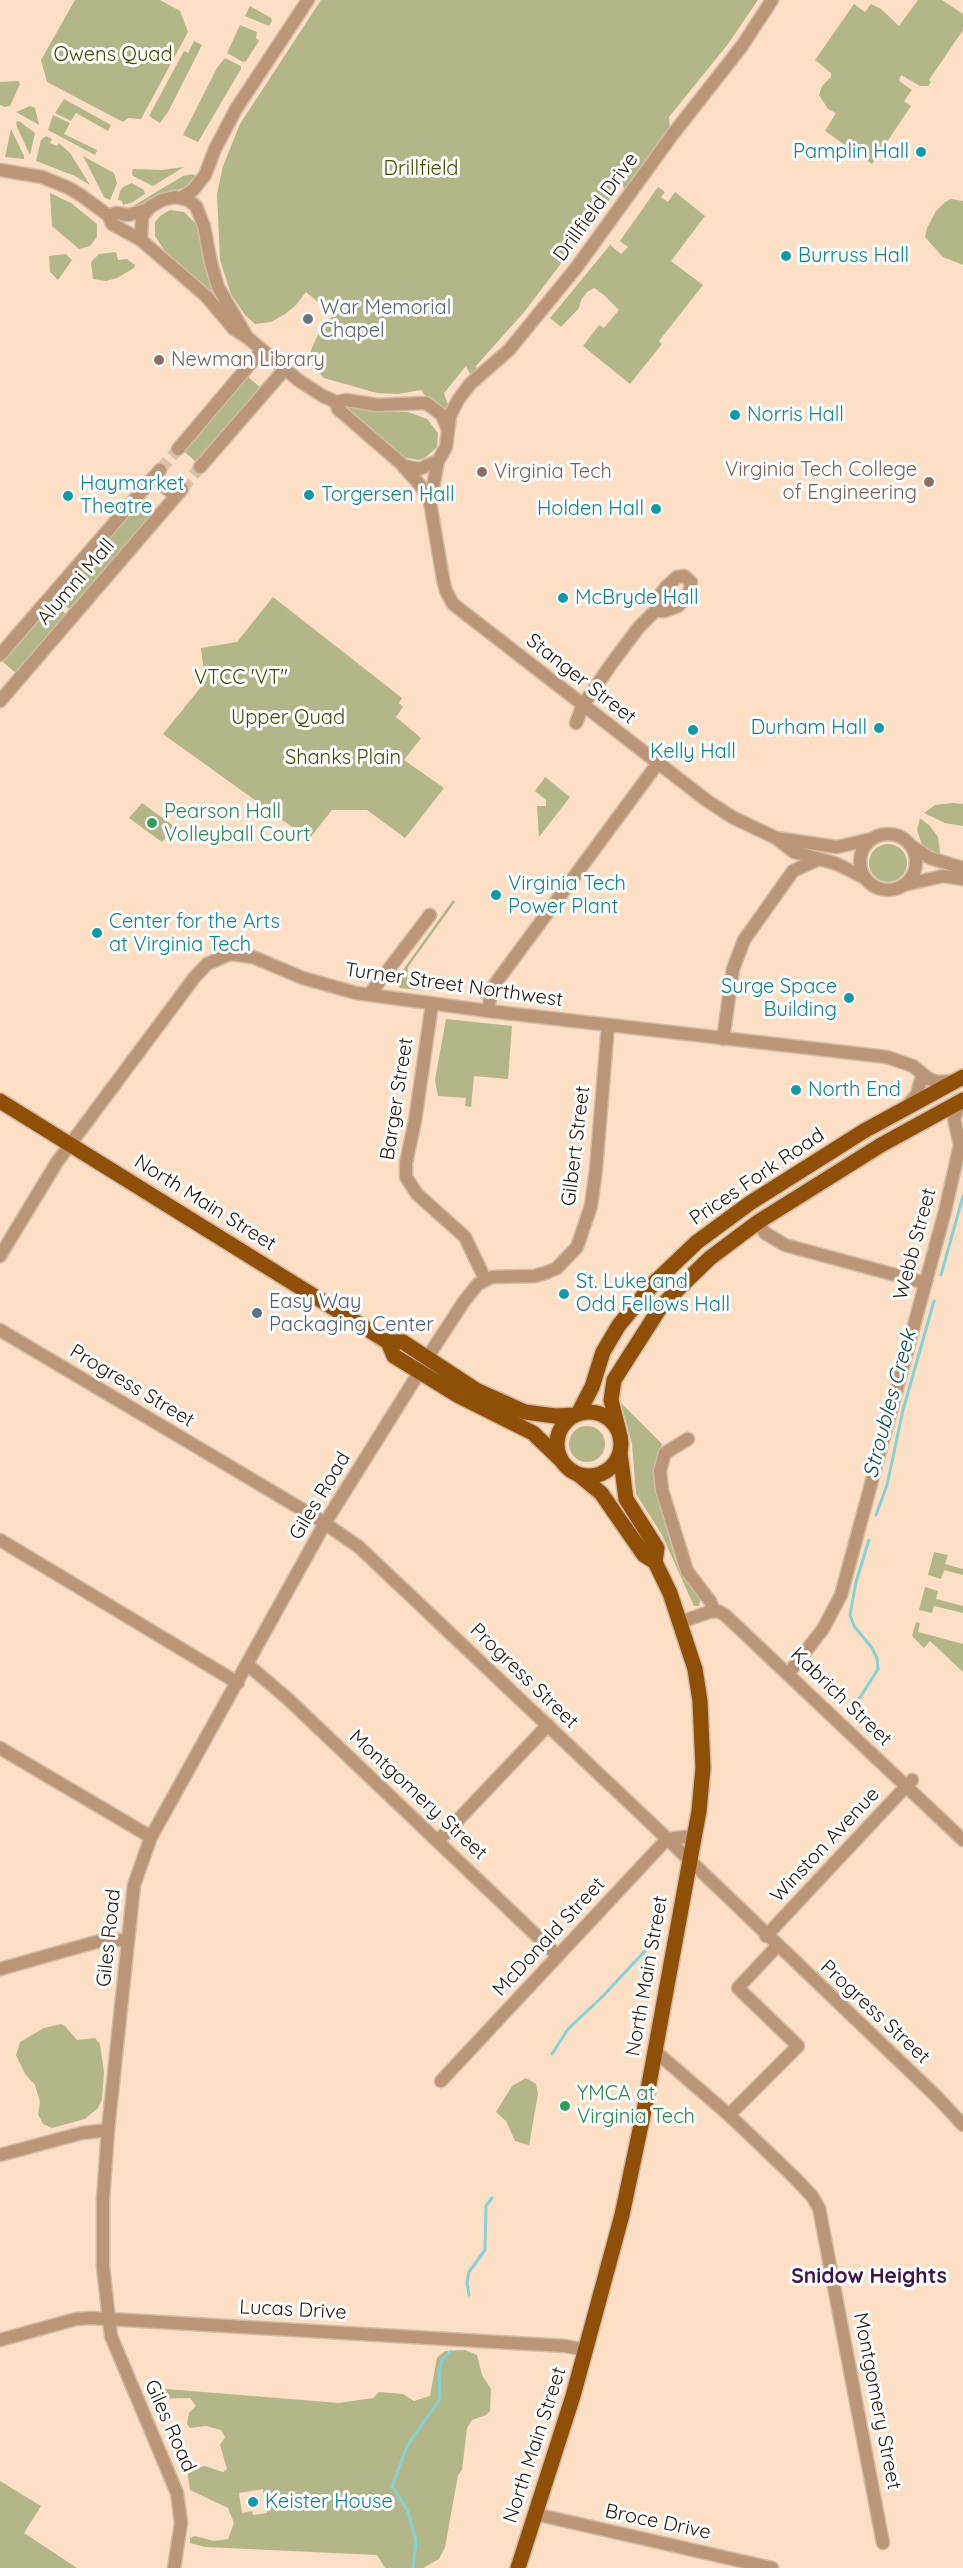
<!DOCTYPE html>
<style>
body{margin:0}
canvas{display:block;background:#fcdfc4}
</style>
<canvas width="963" height="2568"></canvas>
<script>
const c = document.querySelector('canvas').getContext('2d');
c.lineJoin = 'round';
function fill(path, color) {
  c.fillStyle = color;
  c.fill(path, 'evenodd');
}
function poly(rows) {
  const path = new Path2D();
  for (const r of rows) {
    if (r.length === 3) {
      path.moveTo(r[0] + r[2], r[1]);
      path.arc(r[0], r[1], r[2], 0, 2 * Math.PI);
      continue;
    }
    path.moveTo(r[0], r[1]);
    for (let i = 2; i < r.length; i += 2) path.lineTo(r[i], r[i + 1]);
  }
  return path;
}
function stroke(path, color, width, dash) {
  c.strokeStyle = color;
  c.lineWidth = width;
  c.lineCap = dash ? 'butt' : 'round';
  c.setLineDash(dash || []);
  c.stroke(path);
}
function label(font, color, halo, rows, align = 'center') {
  c.font = font + ' Quicksand,sans-serif';
  c.lineWidth = 6;
  c.setLineDash([]);
  c.textBaseline = 'middle';
  c.strokeStyle = halo;
  c.fillStyle = color;
  for (const [text, x, y, turn = 0] of rows) {
    c.save();
    c.translate(x, y);
    c.rotate((+turn || 0) * Math.PI / 180);
    c.textAlign = isNaN(turn) ? turn : align;
    if (halo) c.strokeText(text, 0, 0);
    c.fillText(text, 0, 0);
    c.restore();
  }
}
const green = poly([
 [75,0,160,0,180,11,188,32,141,119,128,118,123,122,47,82,41,60],
 [321,0,758,0,728,44,669,117,670,127,625,191,622,183,525,311,476,366,477,370,471,376,466,366,444,393,449,408,447,411,428,399,421,390,398,394,377,393,324,378,310,363,311,350,321,328,334,315,306,292,296,305,285,314,271,322,255,324,245,315,231,294,220,260,217,194,223,166,240,124],
 [918,0,942,0,963,14,963,30,929,80,931,82,928,86,920,86,901,75,899,81,912,90,904,101,911,106,872,164,825,131,836,113,828,109,819,95,822,86,831,77,831,73,815,60,854,4,865,12,871,4,881,9,899,26],
 [250,6,271,18,272,21,269,26,245,16],
 [240,25,257,32,256,38,259,41,246,61,243,62,227,53],
 [194,41,202,45,168,112,160,123,149,116,184,51,188,53],
 [225,58,241,66,241,69,198,142,183,135,217,68],
 [18,81,20,84,10,106,5,107,0,105,0,82],
 [64,99,111,125,108,131,76,113,71,121,55,113],
 [30,106,35,108,39,125,16,112],
 [53,115,70,123,64,134,97,150,95,155,48,130],
 [19,121,35,133,30,155,17,127,16,122],
 [11,129,24,156,24,159,5,157],
 [46,136,52,139,50,143,57,146,59,143,70,153,90,185,75,176,36,161,41,140],
 [83,156,114,173,117,183,110,200,104,197],
 [184,167,153,186,133,176,132,173,133,169,162,170],
 [193,174,198,178,189,185,128,211,128,209,183,176],
 [132,183,144,190,145,194,131,203,123,205,122,201,118,200,120,191,123,187],
 [658,187,665,192,661,197,668,202,675,192,705,216,671,261,703,285,659,341,662,344,630,384,583,346,599,325,604,328,619,310,604,295,594,288,587,292,581,300,579,308,561,327,550,318,610,245,621,254,628,247,620,241],
 [50,193,71,203,97,224,97,237,90,246,79,249,52,226],
 [951,199,963,201,963,265,943,257,925,237,927,228,936,211,945,202],
 [170,210,184,212,200,228,214,288,209,292,170,259,155,236,155,222,160,216],
 [116,252,118,260,127,259,135,265,134,268,117,278,106,281,93,279,91,262,99,254],
 [66,254,72,260,58,280,50,272,49,256],
 [247,376,262,389,198,464,184,451],
 [344,405,373,411,408,412,427,419,438,433,437,447,425,458,418,460,402,457],
 [141,500,156,513,72,611,57,599],
 [273,597,402,698,399,703,403,707,396,717,421,738,404,760,444,788,405,838,367,810,332,810,309,839,163,734,205,682,201,648,237,642],
 [53,603,68,616,18,675,3,662],
 [545,777,570,797,539,837,537,806,546,806,546,800,535,791],
 [142,803,175,827,162,842,129,818],
 [953,803,963,804,963,826,945,823,924,813,935,805],
 [920,818,930,826,938,837,941,859,926,850,922,845,917,830],
 [888,863,19],
 [453,900,455,902,408,967,407,982,418,990,400,988,395,981],
 [446,1019,512,1026,508,1079,474,1076,471,1107,465,1106,466,1098,438,1096,435,1080],
 [621,1403,662,1444,655,1464,655,1487,675,1559,682,1576,701,1597,699,1606,694,1606,662,1535,636,1494,632,1444],
 [587,1444,18],
 [934,1552,948,1555,945,1564,963,1569,963,1575,944,1570,941,1579,928,1575],
 [925,1587,938,1591,936,1599,963,1606,963,1613,934,1606,932,1613,919,1610],
 [916,1622,920,1623,918,1632,963,1644,963,1672,930,1641,924,1648,912,1636],
 [61,2024,65,2026,77,2040,95,2038,100,2044,104,2072,102,2099,98,2108,85,2119,52,2128,43,2124,38,2114,40,2102,35,2085,25,2074,16,2055,20,2042,44,2028],
 [526,2078,536,2084,538,2094,529,2145,515,2141,506,2121,496,2112,512,2086],
 [465,2350,477,2355,482,2375,491,2389,490,2411,486,2415,472,2420,467,2428,462,2470,458,2475,445,2547,439,2559,423,2568,385,2568,377,2555,205,2547,190,2543,190,2538,195,2536,214,2541,228,2539,234,2523,228,2508,190,2490,187,2470,205,2466,223,2472,227,2469,220,2445,225,2437,221,2430,206,2426,190,2428,187,2424,189,2413,196,2406,190,2398,149,2399,148,2391,154,2388,339,2403,373,2398,379,2392,403,2394,414,2401,430,2396,437,2358,445,2351],
 [263,2489,267,2513,253,2515,252,2511,242,2513,239,2493],
 [0,2481,41,2506,24,2533,77,2568,0,2568]
]);
const stream = poly([
 [941,1275,963,1196],
 [876,1515,887,1485,903,1410,934,1301],
 [849,1715,878,1669,877,1658,872,1648,854,1626,850,1615,856,1582,869,1540],
 [552,2054,568,2029,602,1997,658,1937],
 [469,2295,467,2283,469,2272,485,2250,486,2206,492,2198],
 [413,2568,416,2541,408,2511,392,2486,407,2446,440,2399,439,2371,442,2360,451,2351]
]);
const minorTunnel = poly([
 [160,470,178,449],
 [182,489,200,467]
]);
const minor = poly([
 [0,170,42,177,69,188,82,196,109,216,112,224,141,240,206,296,234,329,248,338,298,380,323,396,336,402,346,400,377,405,426,403,442,415,448,430],
 [181,198,193,190,205,175,215,149,236,109,308,0],
 [109,216,116,213,128,215,146,210],
 [141,240,142,217,150,207,162,200,175,197,188,200,196,206,204,226,211,263,218,287,247,337],
 [336,402,338,409,404,466,419,469,438,461,446,447,450,416,458,400,470,384,509,350,576,268,673,134,742,46,772,0],
 [178,449,262,350],
 [438,461,430,502,443,579,446,591,453,604,706,800,732,817,776,838,794,852,837,864,863,877],
 [200,467,285,369],
 [404,467,420,485,430,502],
 [154,477,175,496],
 [684,576,691,582,689,595,678,606,665,611,655,611,660,595,666,587,677,577,684,576],
 [0,655,160,470],
 [0,701,182,489],
 [576,723,583,705,612,663,639,627,655,611],
 [888,862,28],
 [776,838,837,847,871,839],
 [913,847,930,858,963,868],
 [904,885,943,876,963,879],
 [369,995,430,915],
 [432,1004,415,1121,406,1163,406,1177,417,1194,465,1237,485,1279],
 [488,1011,492,988,658,763],
 [723,1039,733,969,744,940,793,871,819,859],
 [907,1106,917,1094,922,1076],
 [758,1222,765,1233,785,1245,925,1283],
 [0,1256,57,1162,194,978,207,964,230,954,253,957,303,978,356,993,488,1011,887,1057,913,1066,929,1079,938,1082,952,1081],
 [0,1330,320,1520,359,1547,656,1828,936,2096,963,2125],
 [427,1358,465,1300,478,1284,492,1277,535,1276,548,1272,557,1268,577,1247,591,1206,596,1169,608,1025],
 [688,1439,665,1453,660,1471,662,1490,687,1571,710,1601,714,1611],
 [0,1540,238,1683],
 [681,1622,709,1612,718,1611,725,1615,963,1840],
 [248,1665,288,1699,558,1956],
 [788,1674,823,1629,841,1595,945,1211,960,1145,954,1119,960,1102],
 [0,1748,151,1837],
 [438,1841,548,1725],
 [766,1936,912,1780],
 [0,1969,103,1940,128,1940],
 [655,2051,729,2115,794,2177,812,2196,819,2208,883,2543],
 [441,2081,667,1839,694,1836],
 [729,2115,798,2046,738,1988,777,1946],
 [0,2155,82,2133,108,2130],
 [0,2340,76,2319,91,2318,565,2346,586,2350],
 [535,2514,772,2568],
 [174,2568,181,2523,177,2493,111,2336,103,2267,103,2200,108,2130,134,1885,151,1837,325,1523,420,1371]
]);
const major = poly([
 [0,1101,388,1342,403,1342,476,1390,525,1412,555,1416,575,1415],
 [388,1342,394,1356,459,1396,533,1433,561,1460],
 [589,1444,32],
 [578,1414,592,1387,603,1352,619,1325,654,1283,697,1242,750,1203,864,1131,963,1077],
 [619,1432,611,1400,614,1380,660,1308,682,1285,710,1258,758,1222,881,1145,963,1100],
 [620,1453,626,1499,657,1548,655,1562],
 [518,2568,573,2396,622,2215,645,2106,699,1811,703,1768,700,1701,695,1669,670,1593,655,1562,644,1555,601,1493,579,1475]
]);
const markers = [
 [921,152,6,"#0f9aa8"],
 [786,256,6,"#0f9aa8"],
 [308,319,6,"#6b7280"],
 [159,360,6,"#8d6e63"],
 [735,415,6,"#0f9aa8"],
 [482,472,6,"#8d6e63"],
 [929,482,6,"#8d6e63"],
 [309,495,6,"#0f9aa8"],
 [68,496,6,"#0f9aa8"],
 [656,509,6,"#0f9aa8"],
 [563,598,6,"#0f9aa8"],
 [879,728,6,"#0f9aa8"],
 [693,730,6,"#0f9aa8"],
 [152,823,6,"#2e9e5b"],
 [496,895,6,"#0f9aa8"],
 [97,933,6,"#0f9aa8"],
 [849,998,6,"#0f9aa8"],
 [796,1090,6,"#0f9aa8"],
 [564,1294,6,"#0f9aa8"],
 [257,1313,6,"#5c6f8a"],
 [565,2106,6,"#2e9e5b"],
 [253,2502,6,"#0f9aa8"]
];
const parkNames = [
 ["Owens Quad",113,55],
 ["Drillfield",421,169],
 ["VTCC 'VT\"",241,678],
 ["Upper Quad",288,718],
 ["Shanks Plain",343,758]
];
const cultureNames = [
 ["Pamplin Hall",909,152,"right"],
 ["Burruss Hall",798,256],
 ["Norris Hall",747,415],
 ["Haymarket",80,484],
 ["Theatre",80,507],
 ["Torgersen Hall",321,495],
 ["Holden Hall",644,509,"right"],
 ["McBryde Hall",575,598],
 ["Durham Hall",867,728,"right"],
 ["Kelly Hall",693,752,"center"],
 ["Virginia Tech",508,884],
 ["Power Plant",508,907],
 ["Center for the Arts",109,922],
 ["at Virginia Tech",109,945],
 ["Surge Space",837,987,"right"],
 ["Building",837,1010,"right"],
 ["North End",808,1090],
 ["St. Luke and",576,1282],
 ["Odd Fellows Hall",576,1305],
 ["Keister House",265,2502]
];
const streetNames = [
 ["Drillfield Drive",596,207,-54],
 ["Alumni Mall",76,582,-49],
 ["Stanger Street",581,679,38],
 ["Turner Street Northwest",454,985,8],
 ["Barger Street",397,1099,-81],
 ["Gilbert Street",576,1146,-83],
 ["Prices Fork Road",757,1177,-34],
 ["North Main Street",205,1203,32],
 ["Webb Street",915,1244,-75],
 ["Progress Street",132,1386,31],
 ["Giles Road",320,1496,-59],
 ["Progress Street",524,1676,44],
 ["Kabrich Street",841,1697,44],
 ["Montgomery Street",418,1795,43],
 ["Winston Avenue",825,1845,-47],
 ["McDonald Street",549,1937,-47],
 ["Giles Road",109,1938,-84],
 ["North Main Street",647,1976,-80],
 ["Progress Street",875,2012,43],
 ["Lucas Drive",293,2310,3],
 ["Montgomery Street",877,2401,79],
 ["Giles Road",170,2426,66],
 ["North Main Street",535,2445,-72],
 ["Broce Drive",658,2522,12]
];
const worshipNames = [
 ["War Memorial",320,308],
 ["Chapel",320,331]
];
const educationNames = [
 ["Newman Library",171,360],
 ["Virginia Tech College",917,470,"right"],
 ["of Engineering",917,493,"right"],
 ["Virginia Tech",494,472]
];
const leisureNames = [
 ["Pearson Hall",164,812],
 ["Volleyball Court",164,835],
 ["YMCA at",577,2094],
 ["Virginia Tech",577,2117]
];
const serviceNames = [
 ["Easy Way",269,1302],
 ["Packaging Center",269,1325]
];
const waterNames = [
 ["Stroubles Creek",890,1404,-75]
];
const neighbourhoodNames = [
 ["Snidow Heights",869,2277]
];
fill(green, '#b3b688');
stroke(stream, '#86d1d4', 3);
stroke(minorTunnel, '#dbc1a8', 12, [12, 6]);
stroke(minor, '#d4bba3', 15);
stroke(major, '#d4bba3', 18);
stroke(minor, '#ba9577', 12);
stroke(major, '#904f06', 15);
for (const [x, y, r, color] of markers) {
  const dot = new Path2D();
  dot.arc(x, y, r, 0, 2 * Math.PI);
  c.fillStyle = color;
  c.fill(dot);
  stroke(dot, '#fff', 2);
}
label('20px', '#464702', '#fff', parkNames);
label('20px', '#0d838f', '#fff', cultureNames, 'left');
label('20px', '#20160c', '#fff', streetNames);
label('20px', '#5b616d', '#fff', worshipNames, 'left');
label('20px', '#785e54', '#fff', educationNames, 'left');
label('20px', '#27864d', '#fff', leisureNames, 'left');
label('20px', '#4e5e75', '#fff', serviceNames, 'left');
label('italic 21px', '#034b4e', '#fff', waterNames);
label('bold 21px', '#3c164c', '#fff', neighbourhoodNames);
</script>
